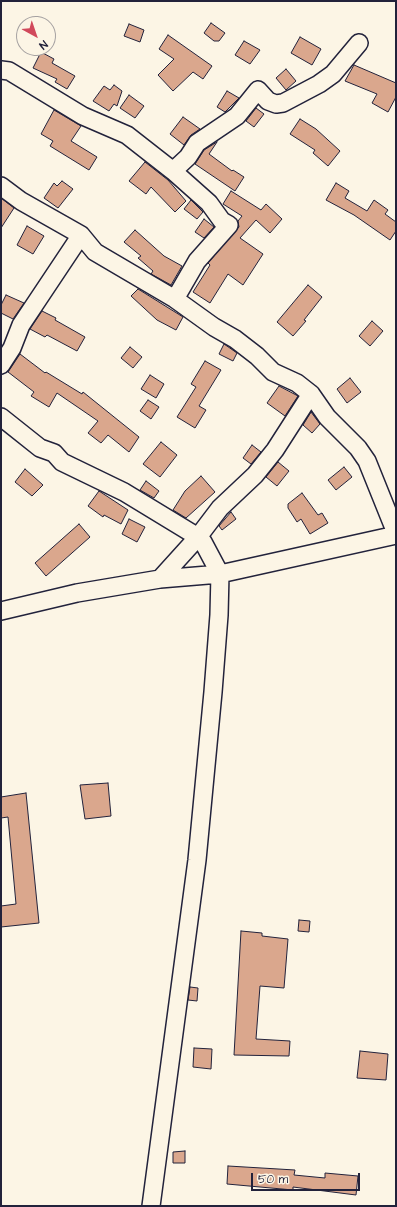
<!DOCTYPE html>
<style>
body{margin:0}
#map{position:relative;width:397px;height:1207px;overflow:hidden;background:#fcf5e5;font-family:"Architects Daughter",sans-serif}
canvas{display:block}
.frame{position:absolute;inset:0;border:2px solid #22223b;pointer-events:none}
.north{position:absolute;left:16px;top:16px;width:40px;height:40px;box-sizing:border-box;background:#fcf5e5;border:1px solid #a5a1a1;border-radius:50%;rotate:140deg;font-size:11px;font-weight:700;line-height:16px;text-align:center;color:#22223b}
.north::after{content:'';display:block;margin:auto;width:14px;height:18px;background:#d1495b;clip-path:polygon(50% 0,100% 100%,50% 72%,0 100%)}
.scale{position:absolute;left:251px;top:1173px;width:109px;height:18px;box-sizing:border-box;border:2px solid #22223b;border-top:0;padding-left:5px;font-size:12px;line-height:14px;white-space:nowrap;color:#22223b;-webkit-text-stroke:3px #fcf5e5;paint-order:stroke}
</style>
<div id="map">
<canvas width="397" height="1207"></canvas>
<div class="frame"></div>
<div class="north">N</div>
<div class="scale">50 m</div>
</div>
<script>
const c = document.querySelector('canvas').getContext('2d');
c.lineJoin = 'round';
function fill(path, color) {
  c.fillStyle = color;
  c.fill(path, 'evenodd');
}
function poly(rows) {
  const path = new Path2D();
  for (const r of rows) {
    path.moveTo(r[0], r[1]);
    for (let i = 2; i < r.length; i += 2) path.lineTo(r[i], r[i + 1]);
  }
  return path;
}
function stroke(path, color, width, dash) {
  c.strokeStyle = color;
  c.lineWidth = width;
  c.lineCap = dash ? 'butt' : 'round';
  c.setLineDash(dash || []);
  c.stroke(path);
}
const building = poly([
 [211,23,225,33,219,41,214,41,204,33,211,23],
 [129,24,144,30,140,42,124,36,129,24],
 [168,35,212,66,203,79,193,72,173,91,158,75,174,59,159,49,168,35],
 [300,37,321,49,312,65,291,53,300,37],
 [244,41,260,50,250,64,235,55,244,41],
 [41,52,54,59,52,63,75,76,67,89,55,82,57,79,33,68,41,52],
 [354,65,396,83,396,97,388,112,372,103,377,94,345,81,354,65],
 [286,69,296,81,286,90,276,78,286,69],
 [114,85,122,91,117,106,114,104,109,111,93,101,104,86,110,90,114,85],
 [227,91,239,98,225,112,217,107,227,91],
 [129,95,144,106,135,118,120,108,129,95],
 [256,108,264,114,254,127,246,121,256,108],
 [54,110,81,126,71,141,97,157,89,170,50,146,53,141,41,134,54,110],
 [183,117,200,129,191,135,184,145,170,134,183,117],
 [300,119,316,129,340,151,328,166,313,153,315,150,290,134,300,119],
 [217,142,209,154,232,171,233,170,244,177,235,191,195,164,204,150,217,142],
 [145,162,168,180,186,201,175,212,151,187,146,194,129,181,145,162],
 [62,181,73,189,58,208,44,198,54,183,57,186,62,181],
 [336,183,349,191,345,198,367,211,374,200,388,210,385,214,396,222,396,231,390,240,354,215,326,200,336,183],
 [231,191,261,210,266,204,282,219,270,233,256,220,240,238,263,254,243,285,228,274,210,303,193,292,210,265,208,263,239,227,238,221,242,216,223,204,231,191],
 [1,198,14,208,1,228,1,198],
 [191,200,203,212,197,219,184,209,191,200],
 [204,219,214,227,204,238,195,232,204,219],
 [27,226,44,236,33,254,17,245,27,226],
 [135,230,164,256,182,266,171,285,151,274,153,271,138,258,141,256,124,242,135,230],
 [308,285,322,297,304,320,306,321,293,336,277,322,308,285],
 [138,289,183,317,176,330,157,320,131,296,138,289],
 [6,295,24,303,13,319,1,313,1,305,6,295],
 [42,311,56,318,55,320,85,337,77,351,47,335,45,337,30,329,42,311],
 [372,321,383,331,370,346,359,336,372,321],
 [224,344,237,353,233,361,219,354,224,344],
 [130,347,142,357,133,368,121,358,130,347],
 [20,354,45,373,46,372,82,394,83,392,139,437,129,452,108,435,101,443,88,433,98,421,57,393,49,407,31,396,34,392,8,372,20,354],
 [205,361,221,370,199,406,206,410,195,428,177,417,196,387,191,384,205,361],
 [150,375,164,384,156,398,141,389,150,375],
 [350,378,361,392,347,403,337,389,350,378],
 [279,386,298,396,285,416,267,403,279,386],
 [148,400,159,407,151,419,140,411,148,400],
 [311,412,320,424,312,433,303,425,311,412],
 [161,442,177,455,160,477,143,464,161,442],
 [252,445,261,452,251,464,243,458,252,445],
 [278,462,289,471,277,486,266,477,278,462],
 [344,467,352,477,336,490,328,480,344,467],
 [25,469,43,485,32,496,15,482,25,469],
 [201,476,215,492,186,518,173,510,185,491,201,476],
 [146,481,159,491,154,498,140,490,146,481],
 [99,491,128,510,121,524,104,515,103,517,88,506,99,491],
 [302,493,318,515,322,513,328,523,310,534,301,519,297,522,288,508,288,504,302,493],
 [231,512,236,519,222,530,219,526,231,512],
 [129,519,145,527,137,542,122,534,129,519],
 [79,524,90,537,46,576,35,563,79,524],
 [108,783,111,816,85,819,80,785,108,783],
 [26,793,39,923,1,927,1,906,16,904,8,817,1,818,1,797,26,793],
 [299,920,310,921,309,932,298,931,299,920],
 [241,931,262,933,262,936,288,939,284,988,260,986,256,1039,290,1041,289,1056,234,1055,241,931],
 [190,987,198,988,197,1001,188,1000,190,987],
 [194,1048,212,1049,211,1069,193,1067,194,1048],
 [360,1051,388,1054,386,1080,357,1078,360,1051],
 [185,1151,185,1163,173,1163,173,1152,185,1151],
 [228,1166,295,1170,294,1175,325,1178,325,1173,358,1176,356,1195,293,1187,293,1190,227,1184,228,1166]
]);
const street = poly([
 [1,70,9,71,83,116,127,135,173,171,209,203,222,221,229,225,197,261,175,299],
 [173,171,188,157,197,143,237,116,258,90,268,101,276,104,283,103,319,84,333,74,359,43],
 [1,186,21,201,81,235,95,252,175,299,214,327,235,339,257,356,273,372,297,383,311,394,327,417,358,448,367,461,396,533],
 [1,365,12,348,21,325,81,235],
 [1,417,40,448,54,453,62,462,124,492,198,537,203,542,220,574,219,615,213,692,197,860,151,1206],
 [160,579,198,537,220,508,255,475,275,450,311,394],
 [1,611,77,593,160,579,220,574,396,535]
]);
fill(building, '#daa78d');
stroke(building, '#22223b', 1);
stroke(street, '#22223b', 20);
stroke(street, '#fcf5e5', 17);
</script>
